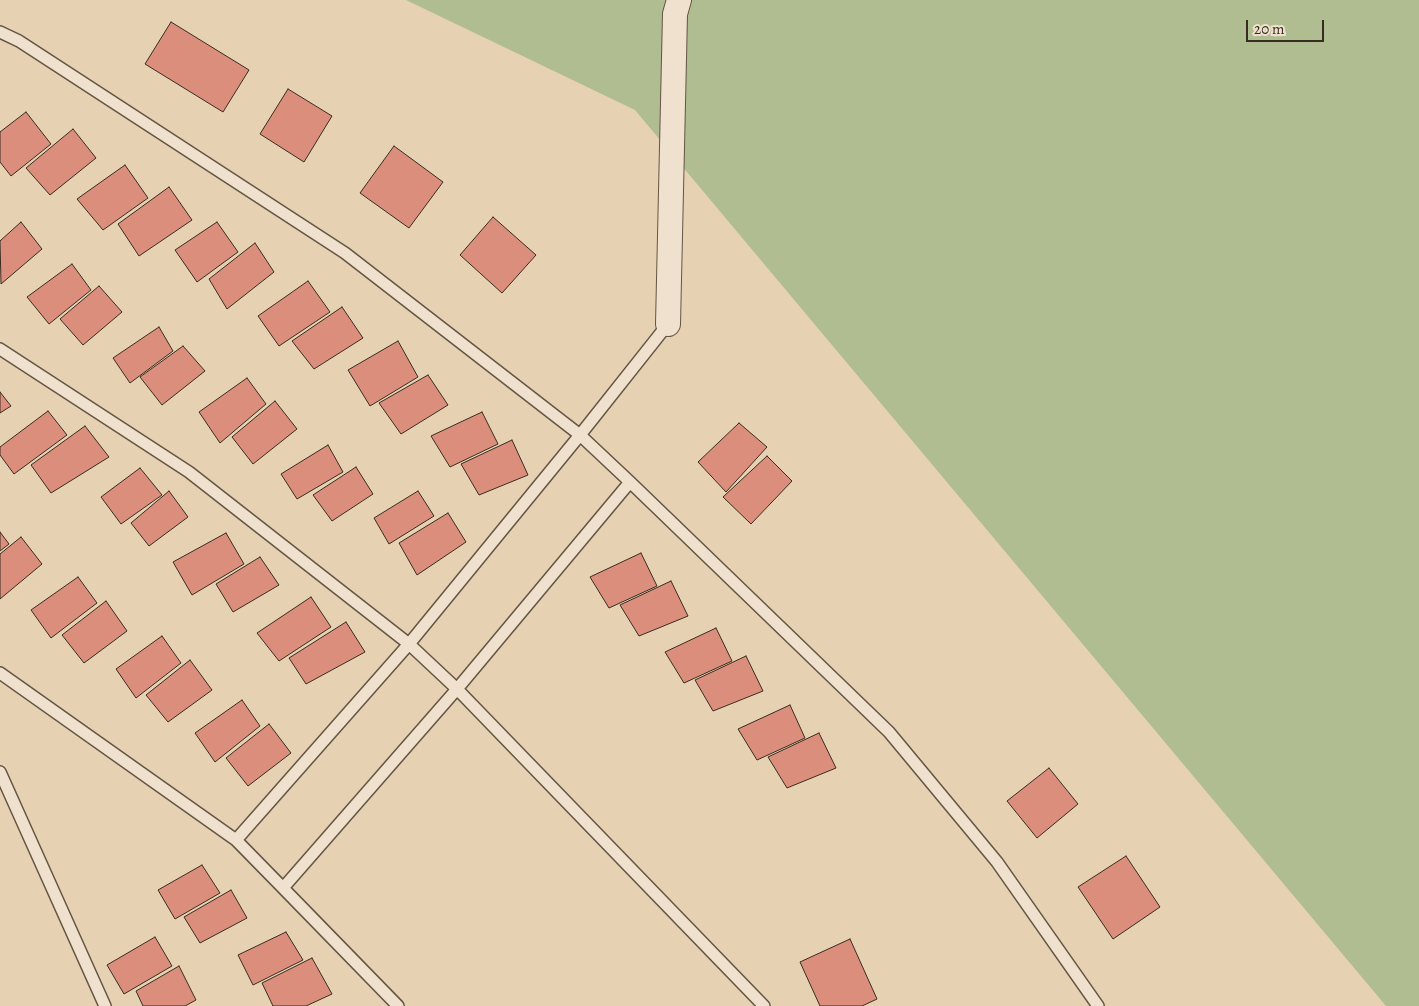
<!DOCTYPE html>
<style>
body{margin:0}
#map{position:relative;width:1419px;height:1006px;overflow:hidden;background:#e6d1b2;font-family:Alegreya,serif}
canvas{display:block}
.scale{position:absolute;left:1246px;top:20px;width:78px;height:22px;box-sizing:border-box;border:2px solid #382c20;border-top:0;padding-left:6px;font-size:15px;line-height:18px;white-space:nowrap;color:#382c20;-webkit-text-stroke:4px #efe1cd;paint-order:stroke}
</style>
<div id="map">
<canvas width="1419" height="1006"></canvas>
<div class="scale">20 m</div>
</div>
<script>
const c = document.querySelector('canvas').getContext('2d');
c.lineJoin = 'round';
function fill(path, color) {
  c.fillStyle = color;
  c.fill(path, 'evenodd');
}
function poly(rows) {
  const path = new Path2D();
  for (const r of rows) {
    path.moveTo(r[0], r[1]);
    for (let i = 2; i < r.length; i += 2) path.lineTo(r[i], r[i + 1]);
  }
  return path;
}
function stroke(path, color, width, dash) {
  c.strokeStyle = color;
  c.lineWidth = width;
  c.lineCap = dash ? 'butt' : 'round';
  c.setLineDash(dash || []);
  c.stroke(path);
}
const green = poly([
 [406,0,1419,0,1419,1006,1386,1006,635,110]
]);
const building = poly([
 [171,22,249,70,223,112,145,64,171,22],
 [288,89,332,116,304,162,260,134,288,89],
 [26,112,51,144,11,176,0,162,0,132,26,112],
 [73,129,96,158,50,195,26,168,73,129],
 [394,146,443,182,409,228,360,193,394,146],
 [125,165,148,198,103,230,77,199,125,165],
 [169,187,192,220,139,256,118,224,169,187],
 [493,217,536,255,502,293,460,255,493,217],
 [21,222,42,249,1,284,0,241,21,222],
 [217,222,238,252,197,282,175,250,217,222],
 [255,243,274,272,227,309,209,279,255,243],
 [72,264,91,290,49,324,27,297,72,264],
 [308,281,330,312,279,346,258,316,308,281],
 [99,286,122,312,83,345,60,319,99,286],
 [342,307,363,338,314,369,292,341,342,307],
 [159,327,173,351,130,383,113,358,159,327],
 [398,341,418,377,370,406,348,370,398,341],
 [183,346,205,371,162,405,140,377,183,346],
 [428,375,448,405,401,434,379,403,428,375],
 [247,378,266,404,220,443,199,412,247,378],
 [0,392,11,406,0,413,0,392],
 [275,401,297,429,253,464,232,437,275,401],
 [48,411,67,435,14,474,0,455,0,447,48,411],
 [482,412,498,444,450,467,431,436,482,412],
 [739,423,767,447,726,492,698,462,739,423],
 [85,426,109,457,51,493,31,465,85,426],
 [512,440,528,475,479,495,461,464,512,440],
 [328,445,343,472,297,499,281,474,328,445],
 [767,456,792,481,751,524,723,497,767,456],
 [356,467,373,494,332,521,313,495,356,467],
 [140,468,162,495,121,524,101,497,140,468],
 [169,491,188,517,149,546,131,523,169,491],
 [418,491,434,516,389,544,374,518,418,491],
 [448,513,466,542,417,575,399,543,448,513],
 [0,532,9,544,0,551,0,532],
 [226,533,244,564,192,595,173,562,226,533],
 [21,537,42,564,0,599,0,554,21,537],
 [641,553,657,586,609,608,590,577,641,553],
 [260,557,279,585,233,612,216,584,260,557],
 [78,577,97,603,51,638,31,610,78,577],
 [671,581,688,616,639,636,620,605,671,581],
 [311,597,331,627,279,661,257,633,311,597],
 [106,601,127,631,84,663,62,635,106,601],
 [346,622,365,652,306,684,289,658,346,622],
 [716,628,732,661,684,683,665,652,716,628],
 [162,636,181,663,136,698,116,669,162,636],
 [746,656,763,691,713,711,695,680,746,656],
 [190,660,212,690,168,722,146,695,190,660],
 [242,700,260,726,215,762,195,733,242,700],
 [790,705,805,738,757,760,738,729,790,705],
 [269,724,291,753,248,786,226,758,269,724],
 [819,733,836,768,787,788,768,757,819,733],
 [1049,768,1078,804,1037,838,1007,801,1049,768],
 [1126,856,1160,907,1113,939,1078,887,1126,856],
 [202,865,220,893,175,919,158,890,202,865],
 [231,890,247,918,200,943,184,917,231,890],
 [286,932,303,960,253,985,238,955,286,932],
 [155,937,172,966,124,994,107,965,155,937],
 [850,939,877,999,862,1006,820,1006,800,962,850,939],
 [312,958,332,994,306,1006,273,1006,262,983,312,958],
 [179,966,196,1000,185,1006,143,1006,136,991,179,966]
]);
const lane = poly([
 [0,32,19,41,345,253,580,435,630,482,889,732,997,862,1098,1006],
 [0,349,189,472,409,644,457,689,764,1006],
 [0,673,236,840,283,888],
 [0,772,105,1006],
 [236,840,409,644,580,435,668,324],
 [398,1006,283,888,457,689,630,482]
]);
const street = poly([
 [668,324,675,14,679,0]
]);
fill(green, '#b0bd90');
fill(building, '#dc8e7c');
stroke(building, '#382c20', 1);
stroke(lane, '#645544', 14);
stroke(street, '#645544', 26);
stroke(lane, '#efe1cd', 11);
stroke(street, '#efe1cd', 24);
</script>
